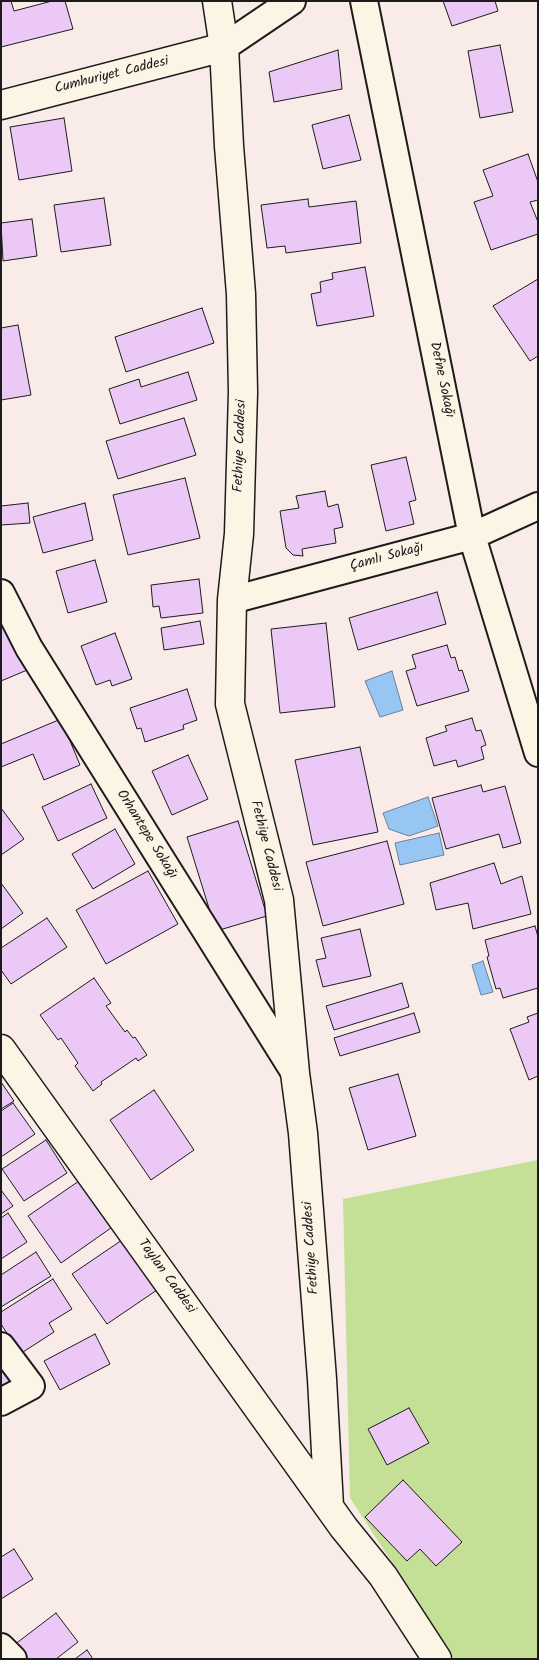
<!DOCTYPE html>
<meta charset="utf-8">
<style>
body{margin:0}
#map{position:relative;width:539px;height:1660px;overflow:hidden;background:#f9ece8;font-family:Kalam,sans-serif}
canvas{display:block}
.frame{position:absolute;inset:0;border:2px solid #1c1c1c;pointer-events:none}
</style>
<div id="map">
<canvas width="539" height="1660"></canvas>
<div class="frame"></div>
</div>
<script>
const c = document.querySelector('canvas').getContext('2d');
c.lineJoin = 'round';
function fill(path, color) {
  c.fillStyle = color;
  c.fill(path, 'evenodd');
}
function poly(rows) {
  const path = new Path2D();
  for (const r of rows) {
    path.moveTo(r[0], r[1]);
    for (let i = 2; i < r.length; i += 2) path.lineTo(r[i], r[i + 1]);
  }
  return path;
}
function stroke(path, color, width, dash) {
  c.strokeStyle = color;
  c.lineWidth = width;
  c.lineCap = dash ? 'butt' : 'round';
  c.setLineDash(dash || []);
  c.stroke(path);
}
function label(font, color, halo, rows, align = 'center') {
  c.font = font + ' Kalam,sans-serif';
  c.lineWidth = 4;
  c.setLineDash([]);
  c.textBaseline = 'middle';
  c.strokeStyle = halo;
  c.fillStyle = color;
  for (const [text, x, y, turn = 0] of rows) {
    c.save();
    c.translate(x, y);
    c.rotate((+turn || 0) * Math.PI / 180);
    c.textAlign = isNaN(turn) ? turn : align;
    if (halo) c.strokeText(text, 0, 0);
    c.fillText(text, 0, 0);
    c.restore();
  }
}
const green = poly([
 [538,1160,538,1659,455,1659,350,1498,343,1199]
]);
const water = poly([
 [392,671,403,710,380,717,365,681,392,671],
 [428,797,438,826,409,836,389,829,383,813,428,797],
 [439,833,444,855,400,865,395,843,439,833],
 [483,961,493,992,481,995,472,965,483,961]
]);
const building = poly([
 [1,1,11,1,14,11,52,1,65,1,73,29,1,47,1,1],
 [443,1,495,1,498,11,452,26,443,1],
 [500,45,513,112,480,118,468,51,500,45],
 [338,50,342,89,274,102,269,72,338,50],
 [349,115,361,160,323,169,312,125,349,115],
 [64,118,72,171,19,180,10,127,64,118],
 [528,154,538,182,538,200,530,202,538,222,538,234,491,250,474,202,493,196,483,170,528,154],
 [104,198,111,245,61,252,54,205,104,198],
 [308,199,309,207,356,201,361,243,286,253,285,246,267,248,261,205,308,199],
 [32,219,37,256,3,261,1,223,32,219],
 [365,267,374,316,317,326,311,294,321,292,320,282,333,279,332,273,365,267],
 [538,279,538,356,530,361,493,306,538,279],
 [202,308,214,343,126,372,115,337,202,308],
 [18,325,31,395,1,400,1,328,18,325],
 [188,372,197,400,120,424,109,389,139,379,141,387,188,372],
 [184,418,196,455,118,479,106,441,184,418],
 [406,457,416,500,409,502,414,524,386,531,371,465,406,457],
 [185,478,200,538,128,555,113,495,185,478],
 [325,491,328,507,338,504,343,527,334,529,336,543,302,549,303,556,293,555,286,548,280,511,299,508,296,496,325,491],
 [28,503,30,523,1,525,1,506,28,503],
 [85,503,93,540,43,553,33,517,85,503],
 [95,560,107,602,68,613,56,571,95,560],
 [199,579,203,613,161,618,159,606,153,607,151,585,199,579],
 [437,592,446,624,358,650,349,618,437,592],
 [12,620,32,668,1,681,1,624,12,620],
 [200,621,204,644,164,650,161,628,200,621],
 [326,623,335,707,280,713,271,629,326,623],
 [115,633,132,679,112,686,110,680,96,685,81,646,115,633],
 [447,645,451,658,455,657,459,671,462,670,469,691,417,706,406,671,416,668,412,655,447,645],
 [187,689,197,720,183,725,184,729,145,742,141,728,137,729,130,708,187,689],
 [472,718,476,731,481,730,486,745,481,747,484,759,458,767,456,760,434,766,426,738,447,731,445,726,472,718],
 [61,719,80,765,44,780,33,754,1,767,1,744,61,719],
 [360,747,378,832,313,845,295,760,360,747],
 [188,755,208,799,172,815,152,771,188,755],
 [91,784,107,818,58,841,42,807,91,784],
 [481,785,483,792,505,786,521,843,503,848,499,834,446,849,432,798,481,785],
 [1,808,24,839,1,855,1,808],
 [238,821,267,916,216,931,187,837,238,821],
 [115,829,135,864,93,889,72,854,115,829],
 [387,841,404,904,323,926,306,862,387,841],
 [494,863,501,884,522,876,531,914,473,929,468,903,436,910,430,883,494,863],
 [148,871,178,924,106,964,76,910,148,871],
 [1,883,23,913,1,929,1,883],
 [47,918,67,947,11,984,1,970,1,948,47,918],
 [535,926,538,937,538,988,503,998,500,988,496,989,487,957,489,956,485,940,535,926],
 [360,929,371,976,323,987,316,960,326,958,321,938,360,929],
 [94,978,111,1003,106,1006,125,1032,127,1030,133,1038,135,1037,147,1055,138,1061,136,1058,101,1082,102,1084,93,1091,75,1066,78,1063,61,1038,58,1040,40,1015,94,978],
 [402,983,409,1007,334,1030,326,1006,402,983],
 [414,1013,420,1032,340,1056,334,1038,414,1013],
 [538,1013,538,1076,529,1080,510,1029,529,1022,527,1017,538,1013],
 [398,1074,416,1136,368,1150,349,1088,398,1074],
 [1,1082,14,1101,1,1109,1,1082],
 [154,1090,194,1150,151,1180,110,1120,154,1090],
 [13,1103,35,1134,1,1157,1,1111,13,1103],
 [46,1140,67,1173,24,1201,2,1169,46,1140],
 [79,1181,111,1228,61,1263,28,1216,79,1181],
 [1,1190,13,1206,1,1214,1,1190],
 [8,1213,27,1242,1,1259,1,1218,8,1213],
 [122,1240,157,1290,107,1324,72,1274,122,1240],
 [36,1252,51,1276,1,1307,1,1275,36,1252],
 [53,1279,72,1309,49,1323,54,1332,20,1354,1,1324,1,1312,53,1279],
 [95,1334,110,1364,60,1390,44,1361,95,1334],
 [1,1368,14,1384,1,1393,1,1368],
 [409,1408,429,1443,387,1465,368,1429,409,1408],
 [403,1480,462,1542,436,1566,420,1549,407,1561,365,1517,403,1480],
 [14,1549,33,1579,1,1599,1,1557,14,1549],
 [56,1613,78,1642,56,1659,24,1659,14,1645,56,1613],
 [87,1650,93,1659,75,1659,87,1650]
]);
const minor = poly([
 [364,1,472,536,538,753],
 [224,47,292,1],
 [1,593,29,648,295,1073],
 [232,600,472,536,538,506],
 [1,1346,31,1386,1,1402],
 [1,1647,13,1659]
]);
const tertiary = poly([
 [217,1,224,47,229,146,241,294,243,392,239,534,232,600,230,704,279,900,295,1073,303,1133,322,1379,329,1506],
 [1,105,224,47],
 [1,1049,344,1528,383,1576,437,1659]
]);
const streetNames = [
 ["Cumhuriyet Caddesi",112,76,-14],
 ["Defne Sokağı",441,380,78],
 ["Fethiye Caddesi",241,446,-88],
 ["Çamlı Sokağı",387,558,-15],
 ["Orhantepe Sokağı",146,835,58],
 ["Fethiye Caddesi",265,846,76],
 ["Fethiye Caddesi",312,1248,-94],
 ["Taylan Caddesi",166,1277,54]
];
fill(green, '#c4df96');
fill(water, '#97c6f2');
stroke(water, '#66829c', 1);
fill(building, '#ebc8f5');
stroke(building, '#1c1c1c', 1);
stroke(minor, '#1c1c1c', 30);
stroke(tertiary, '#1c1c1c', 31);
stroke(minor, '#fcf5e5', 26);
stroke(tertiary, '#fcf5e5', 28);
label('14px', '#1c1c1c', '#fcf5e5', streetNames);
</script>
